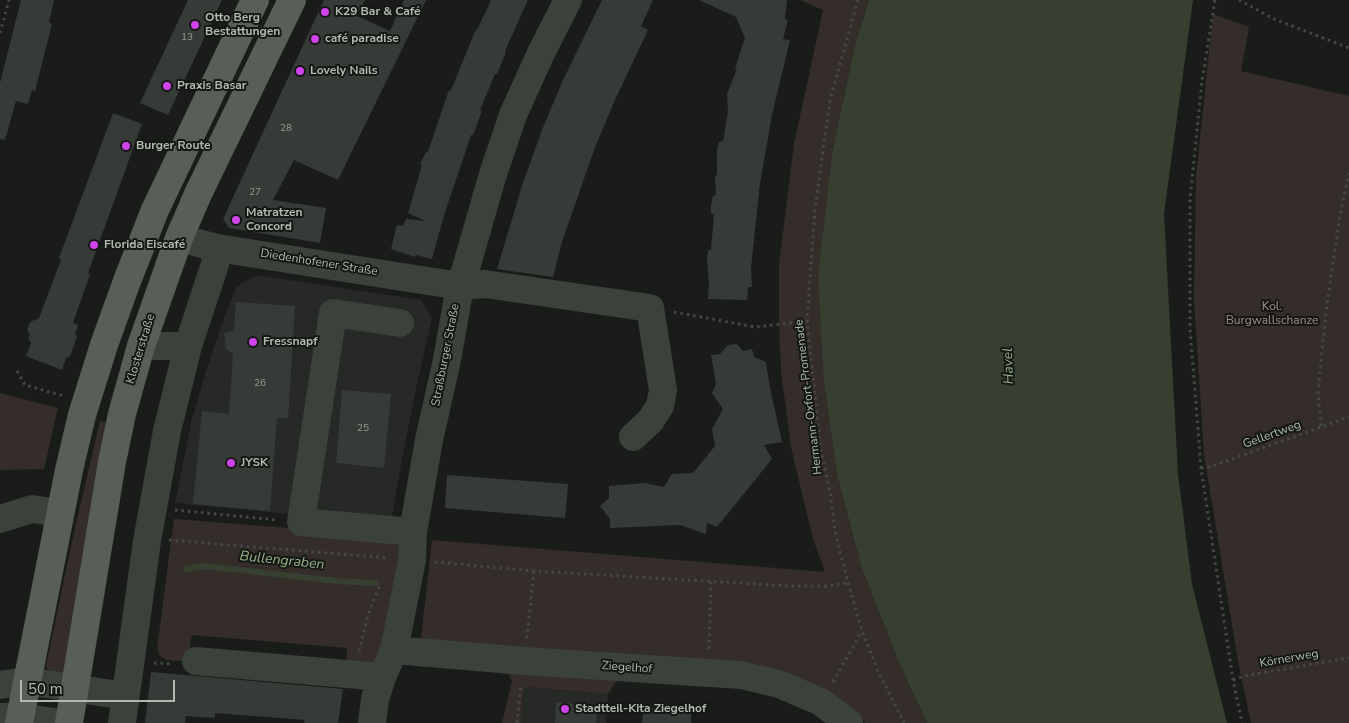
<!DOCTYPE html>
<meta charset="utf-8">
<style>
body{margin:0}
#map{position:relative;width:1349px;height:723px;overflow:hidden;background:#1a1c1a;font-family:"Nunito Sans",sans-serif}
canvas{display:block}
.scale{position:absolute;left:20px;top:680px;width:155px;height:22px;box-sizing:border-box;border:2px solid #afbbad;border-top:0;padding-left:6px;font-size:15px;line-height:18px;white-space:nowrap;color:#afbbad;-webkit-text-stroke:4px #151715;paint-order:stroke}
</style>
<div id="map">
<canvas width="1349" height="723"></canvas>
<div class="scale">50 m</div>
</div>
<script>
const c = document.querySelector('canvas').getContext('2d');
c.lineJoin = 'round';
function fill(path, color) {
  c.fillStyle = color;
  c.fill(path, 'evenodd');
}
function poly(rows) {
  const path = new Path2D();
  for (const r of rows) {
    path.moveTo(r[0], r[1]);
    for (let i = 2; i < r.length; i += 2) path.lineTo(r[i], r[i + 1]);
  }
  return path;
}
function stroke(path, color, width, dash) {
  c.strokeStyle = color;
  c.lineWidth = width;
  c.lineCap = dash ? 'butt' : 'round';
  c.setLineDash(dash || []);
  c.stroke(path);
}
function label(font, color, halo, rows, align = 'center') {
  c.font = font + ' "Nunito Sans",sans-serif';
  c.lineWidth = 4;
  c.setLineDash([]);
  c.textBaseline = 'middle';
  c.strokeStyle = halo;
  c.fillStyle = color;
  for (const [text, x, y, turn = 0] of rows) {
    c.save();
    c.translate(x, y);
    c.rotate((+turn || 0) * Math.PI / 180);
    c.textAlign = isNaN(turn) ? turn : align;
    if (halo) c.strokeText(text, 0, 0);
    c.fillText(text, 0, 0);
    c.restore();
  }
}
const built = poly([
 [256,275,421,300,432,318,417,384,401,465,391,524,175,503,191,423,206,371,220,329,236,287],
 [524,687,608,694,606,723,521,723]
]);
const green = poly([
 [800,0,869,0,855,45,833,148,824,383,837,475,861,566,899,663,927,723,866,723,792,690,617,680,608,694,524,687,521,723,502,723,512,681,507,672,418,666,432,540,825,572,813,539,791,447,781,371,779,324,779,265,794,144,823,10],
 [1213,14,1249,27,1241,71,1349,96,1349,723,1251,723,1238,661,1204,455,1194,300,1196,176],
 [0,393,58,408,44,469,0,470],
 [100,421,107,423,66,671,63,674,52,673,47,669,46,665,73,537],
 [174,519,393,536,405,542,388,642,373,665,346,664,347,648,192,635,188,657,181,661,167,660,160,656,157,649]
]);
const water = poly([
 [869,0,1193,0,1164,214,1178,474,1192,584,1227,723,927,723,899,663,861,566,837,475,824,383,818,275,833,148,855,45]
]);
const stream = poly([
 [186,569,205,566,336,581,376,583]
]);
const building = poly([
 [21,0,54,0,49,22,52,24,35,91,32,90,28,104,16,101,5,140,0,139,0,83],
 [188,0,222,0,168,115,140,103],
 [324,0,365,0,357,16,390,31,404,0,426,0,338,180,294,160,273,200,326,208,320,243,229,228,223,219],
 [491,0,528,0,505,51,506,52,497,74,495,74,480,110,482,111,473,135,471,135,444,215,432,259,416,255,415,257,391,249,397,225,403,226,406,219,425,221,408,213,422,165,420,164,426,152,428,152,449,90,451,90,476,29,477,30],
 [602,0,653,0,641,26,648,30,614,102,594,150,562,242,553,277,497,269,523,183,542,130,563,80],
 [699,0,787,0,785,19,788,20,783,39,790,40,772,115,760,183,751,268,752,287,748,287,747,300,708,299,709,283,707,260,708,250,711,250,714,214,711,214,711,205,713,196,716,195,715,177,717,174,717,150,719,142,723,141,727,118,728,111,727,94,737,69,735,68,745,38,736,17],
 [113,113,142,124,88,273,90,274,73,323,78,325,75,334,77,337,70,356,66,358,62,370,26,356,31,343,28,338,30,335,27,330,30,322,39,318,61,260,59,258],
 [236,302,295,306,288,418,277,418,270,511,193,504,202,411,229,414,233,354,226,349,224,333,234,331],
 [737,344,743,351,752,349,754,357,766,362,770,388,782,442,764,445,772,459,717,527,707,523,706,534,680,525,610,528,610,519,600,506,609,498,609,486,644,483,664,487,672,474,693,473,715,446,712,429,723,409,712,393,716,384,711,355,720,354,728,345],
 [342,390,391,394,384,468,336,463],
 [447,475,568,484,565,518,445,508],
 [151,672,343,689,338,723,304,723,305,720,215,713,215,718,186,716,185,723,145,723],
 [556,702,597,706,596,723,555,723],
 [644,707,691,711,691,723,642,723]
]);
const path = poly([
 [858,0,830,100,815,209,807,321,821,451,831,497,835,531,848,583,862,631,878,671,904,723],
 [1215,0,1202,81,1190,199,1190,328,1201,468,1233,680,1242,723],
 [1239,0,1274,19,1349,48],
 [0,33,9,0],
 [674,312,755,327,807,321],
 [17,371,25,385,64,396],
 [1321,426,1318,392,1326,312,1340,215,1349,173],
 [1201,468,1210,467,1349,417],
 [175,510,278,520],
 [169,540,389,558],
 [435,562,534,571,790,586,825,586,847,583],
 [527,638,534,571],
 [709,649,711,582],
 [359,651,369,612,381,583],
 [154,663,173,664],
 [1233,680,1244,676,1349,658],
 [833,682,862,631],
 [517,723,521,684]
]);
const minor = poly([
 [179,238,217,248,460,286,485,284,650,308,663,390,660,406,651,420,633,437],
 [400,323,333,313,301,522,413,532],
 [141,346,188,346],
 [0,519,32,509,60,513],
 [394,650,524,661,741,675,779,684,821,702,849,723],
 [196,661,382,677],
 [0,685,27,681,125,696],
 [0,717,20,717,61,723],
 [122,723,147,541,167,431,188,346,215,264,217,248],
 [372,723,375,699,382,677,394,650,412,560,413,532,429,440,447,360,460,286,466,268,493,174,513,115,541,53,568,0]
]);
const major = poly([
 [19,723,69,470,82,415,104,345,127,281,155,210,255,0],
 [69,723,112,462,122,414,141,346,179,238,198,194,292,0]
]);
const markers = [
 [325,12,5,"#ce44ea"],
 [195,25,5,"#ce44ea"],
 [315,39,5,"#ce44ea"],
 [300,71,5,"#ce44ea"],
 [167,86,5,"#ce44ea"],
 [126,146,5,"#ce44ea"],
 [236,220,5,"#ce44ea"],
 [94,245,5,"#ce44ea"],
 [253,342,5,"#ce44ea"],
 [231,463,5,"#ce44ea"],
 [565,709,5,"#ce44ea"]
];
const numberNames = [
 ["13",187,38],
 ["28",286,129],
 ["27",255,193],
 ["26",260,384],
 ["25",363,429]
];
const poiNames = [
 ["K29 Bar & Café",335,12],
 ["Otto Berg",205,18],
 ["Bestattungen",205,32],
 ["café paradise",325,39],
 ["Lovely Nails",310,71],
 ["Praxis Basar",177,86],
 ["Burger Route",136,146],
 ["Matratzen",246,213],
 ["Concord",246,227],
 ["Florida Eiscafé",104,245],
 ["Fressnapf",263,342],
 ["JYSK",241,463],
 ["Stadtteil-Kita Ziegelhof",575,709]
];
const streetNames = [
 ["Diedenhofener Straße",319,263,9],
 ["Klosterstraße",141,349,-73],
 ["Straßburger Straße",446,355,-79],
 ["Hermann-Oxfort-Promenade",809,397,-97],
 ["Gellertweg",1272,435,-20],
 ["Körnerweg",1289,659,-10],
 ["Ziegelhof",627,668,4]
];
const parkNames = [
 ["Kol.",1272,307],
 ["Burgwallschanze",1272,321]
];
const waterNames = [
 ["Havel",1009,366,-92],
 ["Bullengraben",282,561,6]
];
fill(built, '#262926');
fill(green, '#342d2a');
fill(water, '#363f30');
stroke(stream, '#363f30', 6);
fill(building, '#373b37');
stroke(path, '#444943', 3, [2.5, 4]);
stroke(minor, '#3b413b', 28);
stroke(major, '#575f57', 28);
for (const [x, y, r, color] of markers) {
  const dot = new Path2D();
  dot.arc(x, y, r, 0, 2 * Math.PI);
  c.fillStyle = color;
  c.fill(dot);
  stroke(dot, '#151715', 2);
}
label('10px', '#919b90', null, numberNames);
label('bold 12px', '#afbbad', '#151715', poiNames, 'left');
label('12px', '#afbbad', '#151715', streetNames);
label('12px', '#a48c85', '#151715', parkNames);
label('italic 14px', '#96b386', '#151715', waterNames);
</script>
